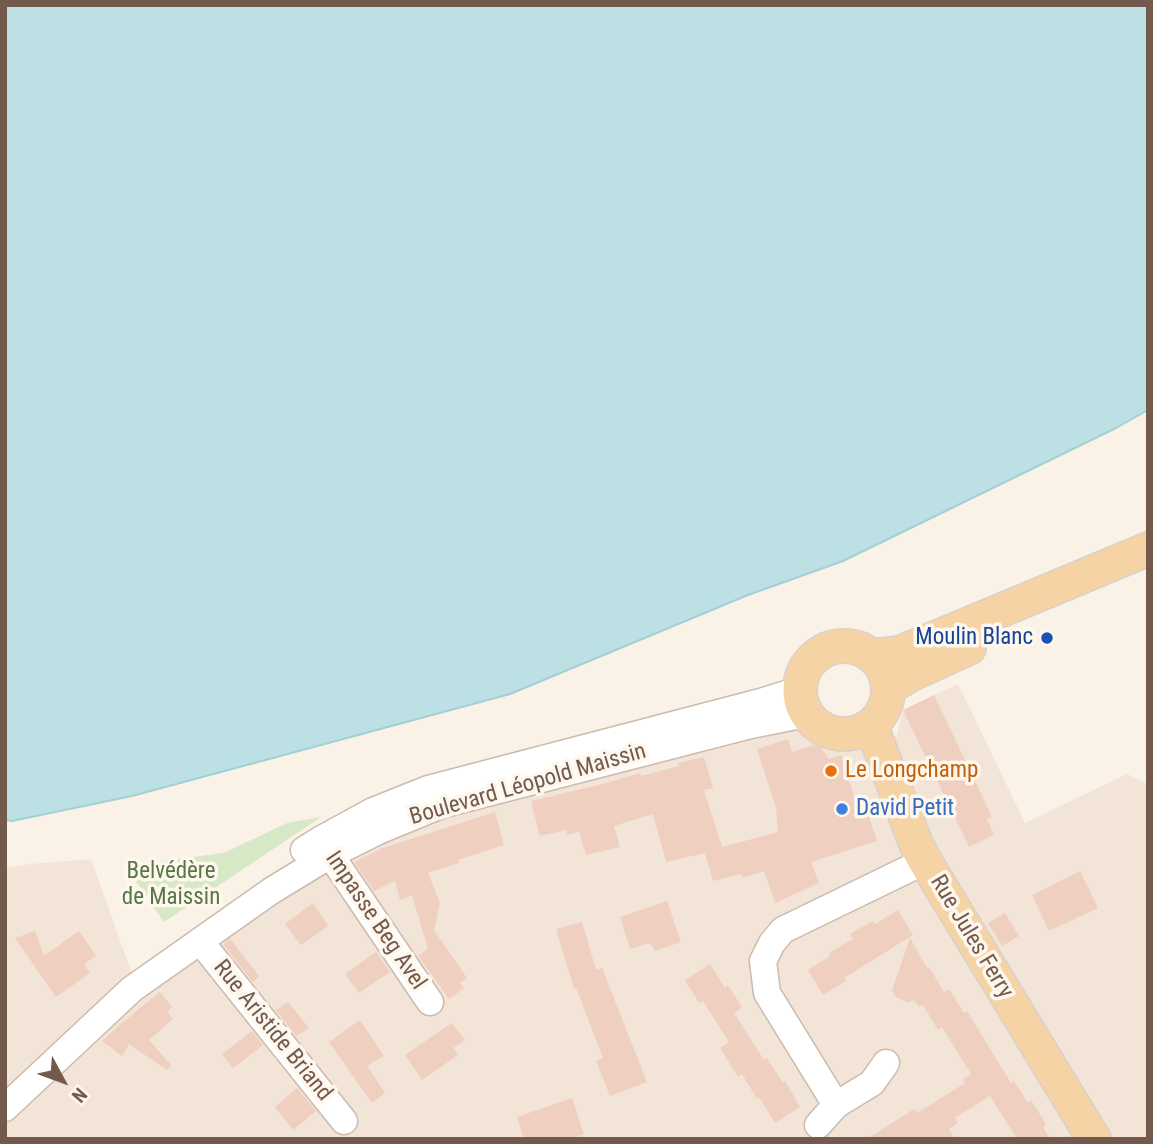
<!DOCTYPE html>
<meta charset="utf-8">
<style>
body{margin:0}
#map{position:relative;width:1153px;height:1144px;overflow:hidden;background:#fbf2e7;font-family:"Roboto Condensed",sans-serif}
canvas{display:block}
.frame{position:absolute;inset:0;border:7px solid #74594d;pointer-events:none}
.north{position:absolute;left:28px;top:1046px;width:70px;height:70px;-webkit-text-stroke:5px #fef7ed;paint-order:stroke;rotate:131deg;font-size:19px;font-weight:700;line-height:28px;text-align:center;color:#74594d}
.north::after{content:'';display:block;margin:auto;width:24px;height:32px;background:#74594d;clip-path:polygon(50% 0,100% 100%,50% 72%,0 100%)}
</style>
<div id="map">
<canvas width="1153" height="1144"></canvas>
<div class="frame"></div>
<div class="north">N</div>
</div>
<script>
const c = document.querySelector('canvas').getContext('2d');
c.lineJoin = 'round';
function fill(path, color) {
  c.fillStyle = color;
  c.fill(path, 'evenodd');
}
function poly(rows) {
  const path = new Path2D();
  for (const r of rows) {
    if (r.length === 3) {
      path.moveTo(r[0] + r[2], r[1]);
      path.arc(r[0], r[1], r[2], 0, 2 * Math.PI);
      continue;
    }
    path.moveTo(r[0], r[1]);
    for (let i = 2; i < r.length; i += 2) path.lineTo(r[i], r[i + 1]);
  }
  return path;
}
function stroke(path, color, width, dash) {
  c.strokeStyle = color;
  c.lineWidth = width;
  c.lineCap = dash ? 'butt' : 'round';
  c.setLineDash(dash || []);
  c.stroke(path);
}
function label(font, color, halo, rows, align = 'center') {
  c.font = font + ' "Roboto Condensed",sans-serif';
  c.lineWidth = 7;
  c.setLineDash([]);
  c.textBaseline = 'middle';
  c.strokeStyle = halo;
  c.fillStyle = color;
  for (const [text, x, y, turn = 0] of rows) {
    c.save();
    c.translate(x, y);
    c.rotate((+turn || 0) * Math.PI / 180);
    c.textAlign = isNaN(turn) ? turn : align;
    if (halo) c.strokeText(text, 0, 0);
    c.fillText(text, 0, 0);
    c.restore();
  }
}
const residential = poly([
 [958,684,1025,823,1127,774,1148,784,1148,1139,5,1139,5,868,30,864,91,859,138,991,375,839,475,808,806,727,852,752,897,735,903,710]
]);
const green = poly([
 [321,817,164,922,134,879,161,861,224,853,287,823]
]);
const water = poly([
 [5,5,1148,5,1148,410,1116,428,843,561,748,595,510,694,132,796,12,821,5,820,5,5]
]);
const building = poly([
 [934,695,992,817,987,819,994,835,969,847,903,710],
 [788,739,792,752,815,745,821,748,829,759,841,755,860,814,867,811,877,841,811,862,819,883,775,903,764,871,742,878,741,874,713,881,705,853,666,862,653,814,614,826,620,847,586,855,579,832,567,835,566,830,540,836,531,801,603,784,640,773,641,776,679,766,678,763,704,757,713,788,704,790,722,847,778,832,776,808,757,749],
 [495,812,504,845,458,860,459,863,428,873,440,903,434,930,467,978,460,983,464,988,449,999,418,956,428,949,412,895,400,900,395,881,374,891,354,862,383,848],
 [1080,871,1098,908,1049,931,1032,895],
 [667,901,681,942,655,951,650,943,630,949,620,917],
 [313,903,328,926,301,945,285,924],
 [898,910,913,935,844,978,846,981,823,995,808,970,830,956,829,953,853,939,850,934,873,921,875,924],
 [1005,913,1019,936,1002,946,988,923],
 [582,922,596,970,602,968,647,1082,610,1096,596,1061,603,1058,576,988,574,989,556,929],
 [35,931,44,956,79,931,96,956,84,964,90,973,56,997,15,938],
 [910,938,927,968,929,967,944,992,949,989,964,1013,967,1011,1011,1083,1014,1081,1028,1103,1031,1100,1046,1124,1043,1127,1050,1139,1017,1139,990,1096,955,1118,958,1123,949,1129,955,1139,867,1139,914,1109,917,1113,965,1083,963,1079,971,1074,942,1027,938,1030,923,1005,919,1007,914,1000,909,1003,896,997,892,990],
 [230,939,259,976,253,982,223,944],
 [376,952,390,972,359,993,345,974],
 [710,964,725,988,728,985,742,1007,734,1013,764,1060,767,1058,783,1083,785,1081,800,1107,775,1123,759,1097,757,1099,742,1074,738,1077,720,1048,729,1042,703,1001,699,1003,685,980],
 [160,992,172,1007,167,1011,173,1019,149,1040,171,1065,167,1070,129,1044,122,1056,102,1041,123,1022],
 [288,1002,309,1028,296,1036,276,1010],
 [360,1020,384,1056,367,1066,385,1093,372,1103,329,1042],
 [452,1023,465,1040,453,1048,458,1055,422,1080,405,1055],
 [252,1031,263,1045,233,1068,222,1054],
 [297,1088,316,1111,293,1130,275,1107],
 [572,1098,584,1134,570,1139,524,1139,517,1117]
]);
const minor = poly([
 [321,841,430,1002],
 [304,850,320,840,373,811,428,789,764,701,799,690],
 [200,941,344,1121],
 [836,1105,767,993,763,961,772,943,783,930,925,861],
 [5,1108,132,989,271,891,330,855,378,831,441,805,751,725,806,714],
 [818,1125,836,1105,872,1083,886,1063]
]);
const major = poly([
 [844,690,44],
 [873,656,899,653,1148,549],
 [888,688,910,675,969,648],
 [871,725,916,844,925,861,1094,1139]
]);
const markers = [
 [1047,638,7,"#1a4fb4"],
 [831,771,7,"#e8710a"],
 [842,809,7,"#3f7fe0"]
];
const transitNames = [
 ["Moulin Blanc",1033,638]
];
const foodNames = [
 ["Le Longchamp",845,771]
];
const streetNames = [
 ["Boulevard Léopold Maissin",528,785,-16],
 ["Impasse Beg Avel",375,921,56],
 ["Rue Jules Ferry",971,937,59],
 ["Rue Aristide Briand",272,1031,51]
];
const shopNames = [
 ["David Petit",856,809]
];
const parkNames = [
 ["Belvédère",171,872],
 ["de Maissin",171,898]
];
fill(residential, '#f2e4d6');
fill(green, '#d6e8c6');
fill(water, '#bde0e4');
stroke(water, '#a3d0d5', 2);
fill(building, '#efd0c0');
stroke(minor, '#ccbaae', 29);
stroke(major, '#d8d1cd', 36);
stroke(minor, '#fff', 26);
stroke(major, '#f6d3a4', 33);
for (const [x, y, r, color] of markers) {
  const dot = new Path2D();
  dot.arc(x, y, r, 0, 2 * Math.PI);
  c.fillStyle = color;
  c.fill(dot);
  stroke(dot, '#fef7ed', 2.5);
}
label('23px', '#164399', '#fef7ed', transitNames, 'right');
label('23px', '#c56008', '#fef7ed', foodNames, 'left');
label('23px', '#74594d', '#fef7ed', streetNames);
label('23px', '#366cbe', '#fef7ed', shopNames, 'left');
label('23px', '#577845', '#fef7ed', parkNames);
</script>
